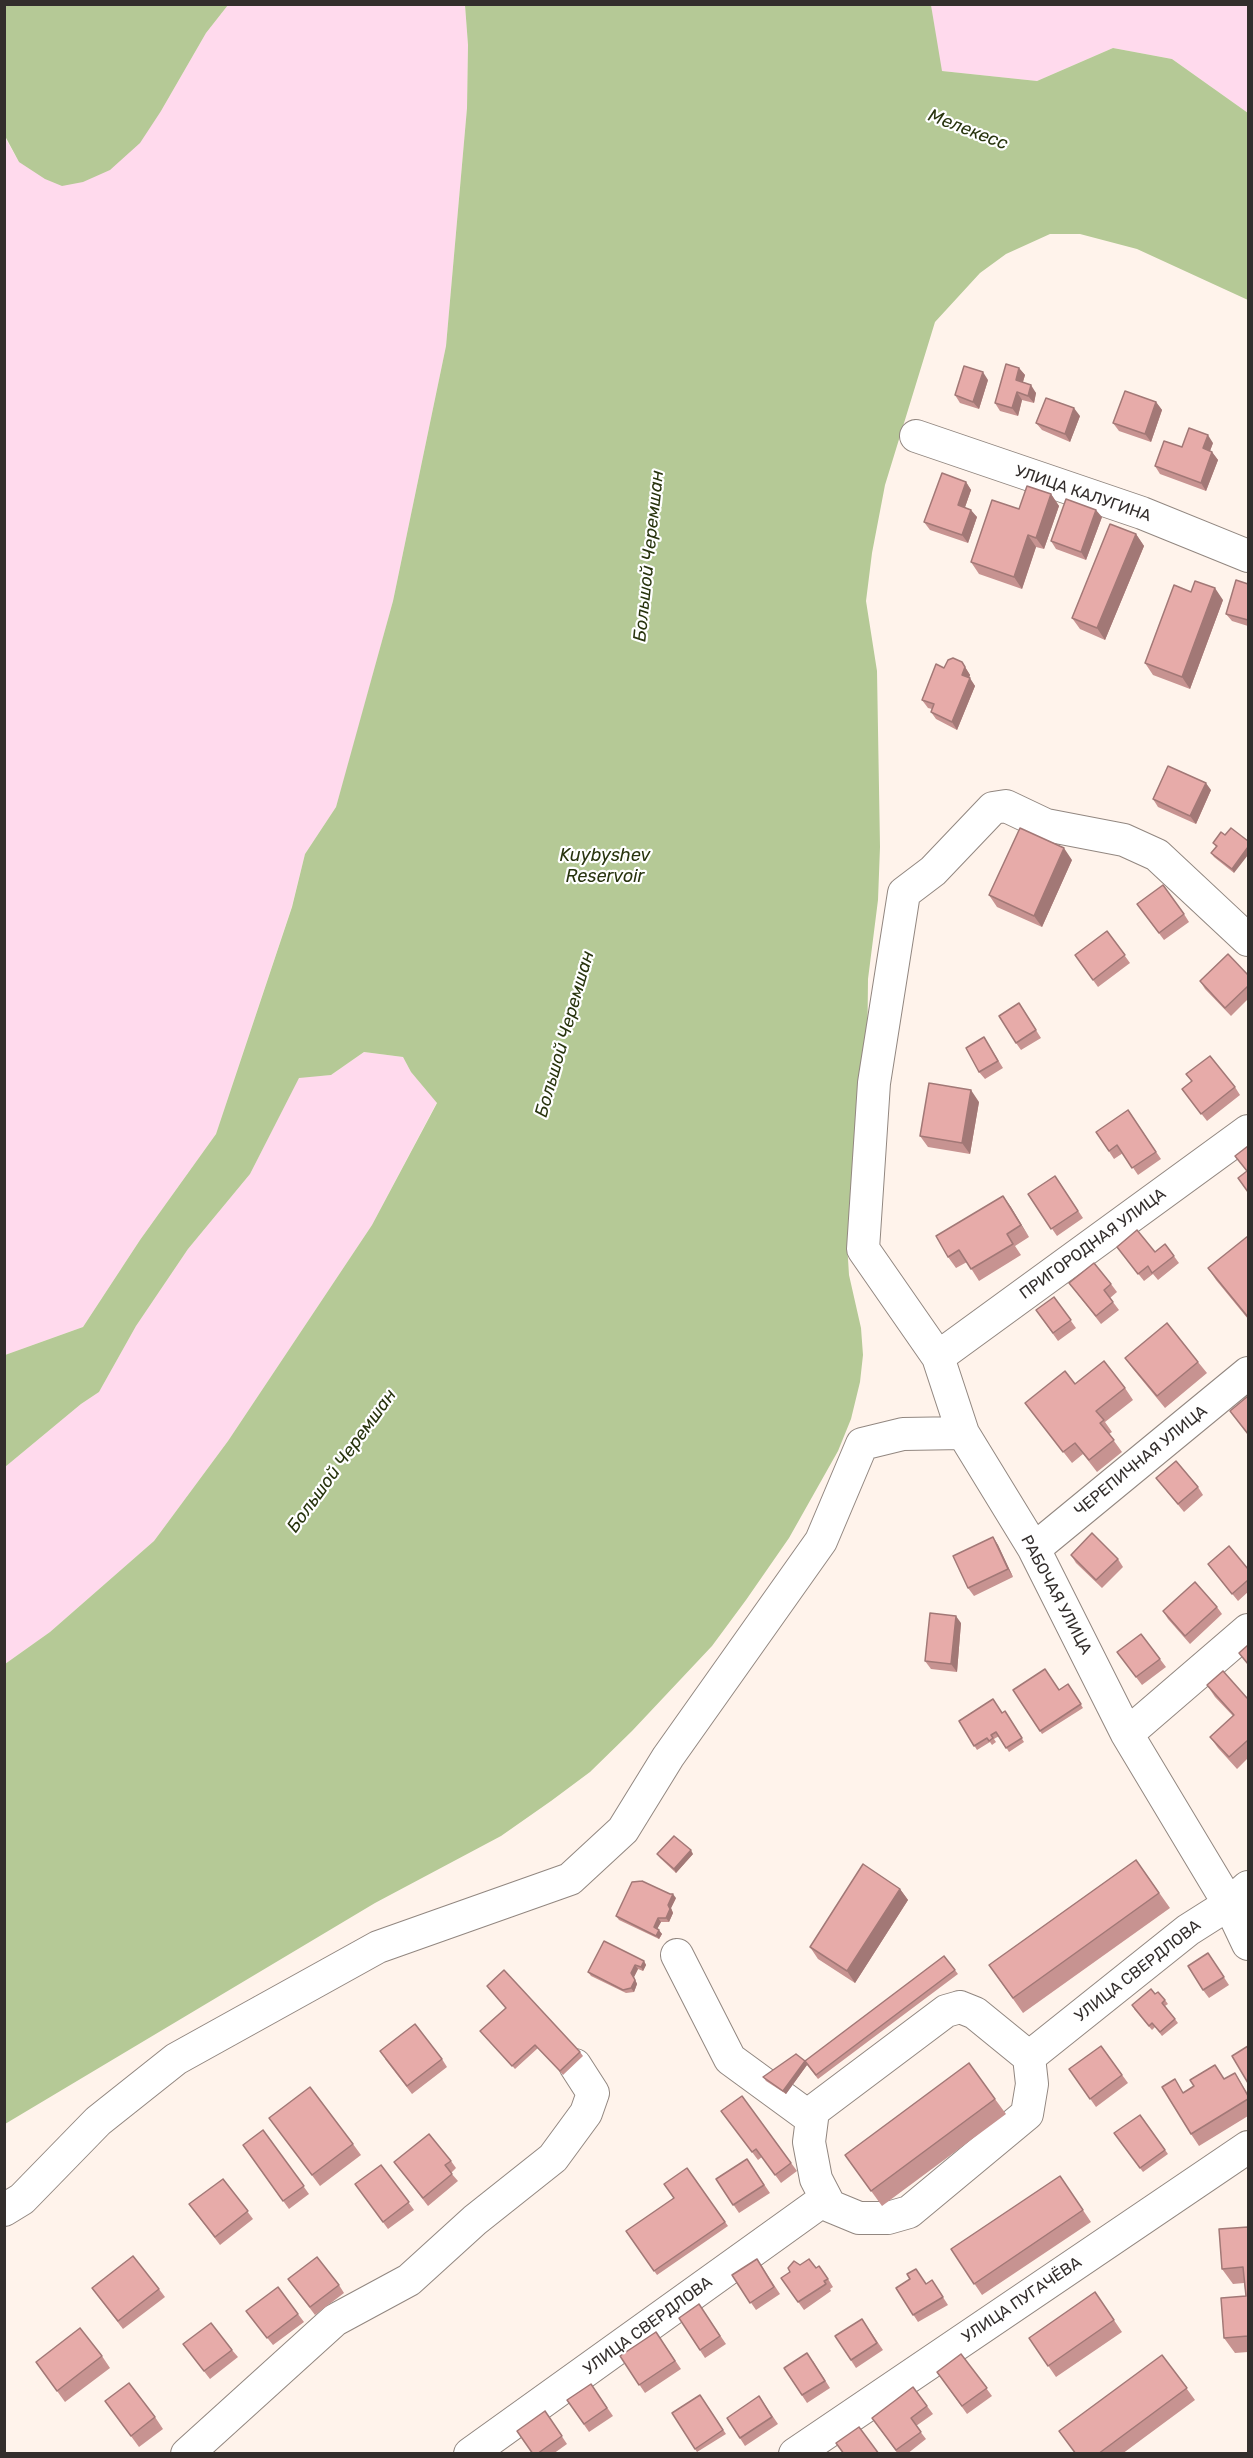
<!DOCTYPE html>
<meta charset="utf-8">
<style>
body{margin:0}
#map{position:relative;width:1253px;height:2458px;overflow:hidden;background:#fff3eb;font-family:Rubik,sans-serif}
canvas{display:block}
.frame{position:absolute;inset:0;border:6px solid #332e2c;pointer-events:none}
</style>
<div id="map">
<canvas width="1253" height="2458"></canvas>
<div class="frame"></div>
</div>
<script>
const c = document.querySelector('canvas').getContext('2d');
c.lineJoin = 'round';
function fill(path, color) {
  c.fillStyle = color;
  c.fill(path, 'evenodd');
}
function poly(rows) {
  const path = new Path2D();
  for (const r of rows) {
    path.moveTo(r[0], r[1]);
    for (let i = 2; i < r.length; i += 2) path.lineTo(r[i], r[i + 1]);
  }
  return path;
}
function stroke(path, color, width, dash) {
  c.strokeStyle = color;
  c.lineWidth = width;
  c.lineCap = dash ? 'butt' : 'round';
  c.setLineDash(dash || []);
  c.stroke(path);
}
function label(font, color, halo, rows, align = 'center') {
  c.font = font + ' Rubik,sans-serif';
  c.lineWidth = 4.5;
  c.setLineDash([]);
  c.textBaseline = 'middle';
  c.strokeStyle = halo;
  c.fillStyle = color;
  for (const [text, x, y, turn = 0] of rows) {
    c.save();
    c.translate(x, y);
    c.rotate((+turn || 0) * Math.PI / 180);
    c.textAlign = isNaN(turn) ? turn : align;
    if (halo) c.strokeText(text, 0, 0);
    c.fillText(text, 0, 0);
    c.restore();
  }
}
const green = poly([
 [228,5,465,5,468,45,467,108,446,346,393,601,346,773,336,807,305,854,292,906,216,1134,140,1240,83,1327,5,1355,4,136,19,162,161,111,206,33],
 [931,5,1248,5,1248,113,1172,59,1113,48,1037,81,941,71],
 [364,1052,403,1057,411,1072,437,1102,372,1225,228,1441,154,1541,50,1632,5,1664,5,1467,81,1404,99,1392,136,1326,188,1249,250,1174,299,1077,331,1075]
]);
const water = poly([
 [5,4,228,4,228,5,206,33,161,111,140,143,110,170,83,182,62,186,45,179,19,162,5,136],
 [465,5,931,5,942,71,1037,81,1113,48,1172,59,1248,113,1248,300,1137,249,1080,234,1050,234,1006,254,980,273,935,322,885,485,872,553,866,601,877,671,880,847,878,900,868,979,867,1070,847,1243,849,1275,861,1328,863,1355,860,1382,851,1419,838,1451,789,1538,746,1600,712,1646,632,1731,590,1772,551,1801,501,1836,375,1903,5,2124,5,1664,50,1632,154,1541,228,1441,372,1225,437,1103,411,1072,403,1057,364,1052,331,1075,299,1078,250,1174,188,1249,136,1326,99,1392,81,1404,5,1467,5,1355,83,1327,140,1240,216,1134,292,907,305,854,336,807,393,601,446,346,467,108,468,45]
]);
const minor = poly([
 [916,436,1142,513,1248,556],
 [1248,940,1157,855,1124,840,1046,825,1006,806,993,808,933,871,904,893,874,1083,863,1249,938,1357,963,1433,1034,1549,1127,1734,1229,1904,1248,1944],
 [938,1357,1248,1131],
 [1034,1549,1248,1373],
 [1127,1734,1248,1630],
 [677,1955,730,2059,812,2119],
 [960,2007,975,2013,1029,2057,1032,2084,1027,2114,909,2212,888,2218,859,2218,830,2206,816,2179,809,2142,813,2111,946,2011,960,2007],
 [1029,2057,1188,1930,1229,1904,1248,1887],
 [4,2210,22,2199,98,2121,176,2059,378,1947,570,1879,623,1830,668,1757,821,1541,862,1444,903,1434,963,1433],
 [187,2454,335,2320,409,2280,475,2220,553,2158,586,2113,593,2093,575,2065],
 [470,2454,825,2199],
 [795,2454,1248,2147]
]);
const wall = poly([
 [1019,368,1025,375,1023,382,1036,393,1034,403,1022,400,1018,416,1000,411,995,403],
 [988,380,979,409,960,403,955,395],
 [1156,402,1162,410,1151,442,1119,431,1113,423],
 [1080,416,1070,442,1042,430,1036,423],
 [1213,443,1210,451,1212,452,1218,460,1206,491,1160,474,1155,466],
 [966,482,971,490,965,507,977,517,968,543,930,530,924,522],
 [1051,494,1059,506,1044,549,1036,547,1022,589,979,574,971,562,1019,509],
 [1102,517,1086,560,1056,549,1051,541],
 [1136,534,1144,546,1105,640,1080,629,1072,618],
 [1248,584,1248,626,1232,621,1226,614],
 [1191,592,1223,600,1190,689,1153,675,1145,663],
 [962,662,970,675,969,678,975,686,957,730,936,719,931,712,932,709,928,708,922,700,944,668],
 [1211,790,1196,824,1158,807,1153,799],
 [1225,835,1234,873,1214,857,1211,853,1216,847,1213,843],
 [1072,860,1042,927,997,907,989,895],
 [1137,904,1184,914,1189,922,1164,940],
 [1107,931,1130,963,1098,987,1075,955],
 [1248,975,1248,999,1231,1016,1205,989,1200,981],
 [1019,1003,1041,1038,1021,1050,1016,1043],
 [984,1037,1003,1068,985,1079,979,1072],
 [1186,1074,1235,1087,1240,1095,1207,1121,1182,1089,1192,1082],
 [979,1102,970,1154,928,1147,920,1136],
 [1128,1110,1161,1159,1138,1175,1123,1153,1114,1159,1096,1132],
 [1055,1176,1083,1218,1057,1236,1028,1194],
 [1003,1196,1029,1237,1015,1246,1021,1255,979,1281,967,1262,956,1268,948,1257],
 [1248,1237,1248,1319,1216,1280,1208,1268],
 [1165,1244,1179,1263,1158,1280,1153,1274,1144,1281,1117,1247,1155,1252],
 [1069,1283,1111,1284,1117,1292,1110,1298,1119,1310,1101,1324],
 [1054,1297,1076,1328,1058,1341,1036,1310],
 [1125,1358,1198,1362,1207,1373,1165,1408,1133,1369],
 [1075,1384,1125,1388,1133,1400,1105,1422,1112,1432,1109,1434,1122,1452,1097,1472,1083,1454,1072,1463,1025,1403],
 [1156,1478,1198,1487,1203,1495,1184,1512],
 [993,1537,998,1545,1013,1577,974,1596,968,1588],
 [1071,1555,1118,1559,1123,1567,1102,1588,1076,1563],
 [1208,1564,1248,1569,1248,1592,1238,1601],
 [1217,1607,1222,1614,1190,1644,1168,1619,1163,1611],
 [961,1623,957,1672,931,1669,925,1661],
 [1141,1634,1166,1667,1142,1685,1117,1652],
 [1068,1684,1083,1708,1042,1734,1013,1690,1059,1690],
 [1207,1685,1247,1698,1248,1697,1248,1758,1237,1769,1218,1748,1210,1737,1233,1716,1215,1697],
 [1005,1711,1024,1742,1009,1752,999,1736,994,1739,996,1742,992,1745,990,1742,977,1750,959,1721,1002,1713],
 [657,1854,693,1854,676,1873,660,1858],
 [1136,1860,1170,1908,1023,2013,989,1965],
 [900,1889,908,1900,855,1983,818,1959,810,1947],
 [676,1898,671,1908,673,1913,669,1922,661,1922,657,1929,662,1934,659,1939,619,1920,616,1916],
 [1208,1953,1229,1985,1209,1998,1203,1990],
 [944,1956,958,1974,818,2079,807,2065,786,2094,766,2081,763,2077,805,2061],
 [644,1961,646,1965,643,1971,638,1969,634,1977,637,1984,634,1992,626,1993,591,1976,588,1972],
 [487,1986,580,2052,583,2056,563,2075,538,2048,515,2069,480,2031,506,2008],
 [1155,1994,1165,2000,1168,2004,1165,2006,1178,2023,1162,2036,1155,2027,1152,2030,1134,2009],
 [1101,2046,1128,2083,1096,2107,1069,2069],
 [385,2059,442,2059,447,2067,412,2094],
 [1235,2073,1248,2094,1248,2116,1199,2146,1191,2134,1184,2092,1225,2079],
 [742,2096,797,2171,781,2183,762,2157,758,2160,721,2111],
 [995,2099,1006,2114,882,2206,845,2155],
 [1140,2115,1168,2154,1143,2172,1114,2133],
 [269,2118,353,2144,361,2155,320,2186],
 [263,2130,309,2194,289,2209,243,2145],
 [747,2159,770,2193,739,2213,716,2179],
 [451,2161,456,2168,451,2173,458,2181,428,2206,394,2162],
 [381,2165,414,2210,388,2229,355,2184],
 [687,2168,728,2226,657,2275,626,2231,674,2198],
 [1060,2176,1091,2222,982,2295,951,2249],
 [223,2179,253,2219,220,2245,195,2212],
 [1248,2227,1248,2352,1235,2353,1224,2338,1246,2296,1244,2283,1233,2284,1222,2269],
 [757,2259,780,2294,756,2310,732,2275],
 [800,2265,816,2268,825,2274,833,2287,830,2289,831,2291,804,2310,781,2278],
 [288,2279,339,2285,344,2293,315,2315],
 [932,2280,948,2305,918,2322,896,2288,926,2284],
 [159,2289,165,2297,123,2329,97,2295],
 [1095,2292,1122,2332,1056,2377,1029,2338],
 [699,2304,726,2344,705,2358,679,2318],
 [298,2314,304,2322,273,2345,252,2319],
 [862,2319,883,2350,856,2368,835,2336],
 [656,2332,681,2369,645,2393,620,2356],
 [232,2350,238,2357,210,2379,189,2352],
 [961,2354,992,2396,967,2414,937,2372],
 [1162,2355,1195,2400,1122,2454,1075,2454],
 [102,2356,110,2368,65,2402,36,2362],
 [813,2361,830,2388,807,2403,784,2368],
 [591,2384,613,2416,589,2432,567,2400],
 [913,2387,933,2414,916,2426,926,2439,907,2454,898,2454,872,2418],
 [700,2395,726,2434,697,2452,672,2413],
 [759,2396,778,2424,745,2446,727,2418],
 [105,2401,155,2417,163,2429,139,2447],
 [545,2411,567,2444,553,2454,533,2454]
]);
const shadedWall = poly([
 [1019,368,1025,375,1021,388,1016,380],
 [983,372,988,380,979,409,973,402],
 [1031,385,1036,393,1034,403,1028,396],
 [1017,392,1022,400,1018,416,1012,408],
 [1156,402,1162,410,1151,442,1145,434],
 [1074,408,1080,416,1070,442,1065,434],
 [1208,435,1213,443,1208,456,1203,448],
 [1212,452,1218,460,1206,491,1201,483],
 [966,482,971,490,963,513,958,505],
 [1051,494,1059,506,1044,549,1036,538],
 [971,510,977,517,968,543,962,535],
 [1096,510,1102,517,1086,560,1081,552],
 [1136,534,1144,546,1105,640,1097,628],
 [1028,535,1036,547,1022,589,1014,577],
 [1215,588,1223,600,1190,689,1182,677],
 [962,662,970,675,967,683,962,675],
 [970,678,975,686,957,730,952,722],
 [1206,783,1211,790,1196,824,1190,816],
 [1248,847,1248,855,1234,873,1232,869],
 [1064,848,1072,860,1042,927,1034,916],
 [971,1090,979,1102,970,1154,962,1143],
 [1003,1196,1011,1207,1029,1237,1021,1225],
 [993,1537,998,1545,1013,1577,1008,1569],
 [956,1616,961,1623,957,1672,951,1664],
 [691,1850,693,1854,676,1873,674,1869],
 [900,1889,908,1900,855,1983,847,1971],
 [673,1894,676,1898,671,1908,673,1913,669,1922,666,1918,668,1905],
 [658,1918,661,1922,656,1931,654,1927],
 [659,1930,662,1934,659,1939,656,1936],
 [644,1961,646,1965,643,1971,641,1967],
 [635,1965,638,1969,634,1977,637,1984,634,1992,631,1988,631,1973],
 [805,2061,807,2065,786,2094,783,2091]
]);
const building = poly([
 [1006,364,1019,368,1016,380,1031,385,1028,396,1017,392,1012,408,995,403,1006,364],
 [964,366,983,372,973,402,955,395,964,366],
 [1125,391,1156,402,1145,434,1113,423,1125,391],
 [1046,398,1074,408,1065,434,1036,423,1046,398],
 [1189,428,1208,435,1203,448,1212,452,1201,483,1155,466,1164,441,1182,447,1189,428],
 [942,473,966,482,958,505,971,510,962,535,924,522,942,473],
 [1027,486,1051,494,1036,538,1028,535,1014,577,971,562,992,500,1019,509,1027,486],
 [1066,499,1096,510,1081,552,1051,541,1066,499],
 [1110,524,1136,534,1097,628,1072,618,1110,524],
 [1236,580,1248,584,1248,620,1226,614,1236,580],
 [1195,581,1215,588,1182,677,1145,663,1174,585,1191,592,1195,581],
 [953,658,962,662,965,667,962,675,970,678,952,722,931,712,934,704,922,700,936,664,944,668,948,660,953,658],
 [1168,766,1206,783,1190,816,1153,799,1168,766],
 [1020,828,1064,848,1034,916,989,895,1020,828],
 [1231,828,1248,841,1248,847,1232,869,1211,853,1217,846,1213,843,1221,832,1225,835,1231,828],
 [1163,885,1184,914,1159,933,1137,904,1163,885],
 [1107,931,1125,955,1093,980,1075,955,1107,931],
 [1228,954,1248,975,1248,986,1225,1008,1200,981,1228,954],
 [1019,1003,1036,1030,1016,1043,999,1016,1019,1003],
 [984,1037,998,1061,979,1072,966,1048,984,1037],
 [1210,1056,1235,1087,1201,1114,1182,1089,1192,1081,1186,1074,1210,1056],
 [929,1083,971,1090,962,1143,920,1136,929,1083],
 [1128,1110,1156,1152,1132,1168,1117,1145,1109,1151,1096,1132,1128,1110],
 [1248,1146,1248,1192,1238,1178,1247,1171,1235,1156,1248,1146],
 [1055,1176,1078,1211,1051,1229,1028,1194,1055,1176],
 [1003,1196,1021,1225,1007,1234,1013,1244,971,1269,959,1250,948,1257,936,1236,1003,1196],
 [1137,1230,1155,1252,1165,1244,1174,1256,1152,1273,1148,1266,1138,1274,1117,1247,1137,1230],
 [1248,1236,1248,1317,1208,1268,1248,1236],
 [1094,1263,1111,1284,1104,1290,1113,1302,1096,1316,1069,1283,1094,1263],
 [1054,1297,1071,1320,1053,1333,1036,1310,1054,1297],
 [1167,1323,1198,1362,1157,1396,1125,1358,1167,1323],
 [1104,1361,1125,1388,1096,1411,1104,1420,1100,1423,1114,1440,1089,1460,1075,1443,1063,1452,1025,1403,1065,1371,1075,1384,1104,1361],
 [1248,1396,1248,1434,1230,1411,1248,1396],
 [1176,1461,1198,1487,1178,1504,1156,1478,1176,1461],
 [1092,1533,1118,1559,1096,1580,1071,1555,1092,1533],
 [993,1537,1008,1569,968,1588,953,1556,993,1537],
 [1229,1546,1248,1569,1248,1580,1232,1594,1208,1564,1229,1546],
 [1195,1582,1217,1607,1185,1636,1163,1611,1195,1582],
 [930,1613,956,1616,951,1664,925,1661,930,1613],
 [1141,1634,1160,1659,1136,1677,1117,1652,1141,1634],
 [1248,1645,1248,1664,1239,1653,1248,1645],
 [1045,1669,1059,1690,1068,1684,1081,1704,1040,1731,1013,1690,1045,1669],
 [1223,1671,1247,1698,1248,1697,1248,1740,1229,1757,1210,1737,1234,1715,1207,1685,1223,1671],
 [993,1699,1002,1713,1005,1711,1022,1738,1006,1748,996,1732,991,1735,993,1738,989,1741,987,1738,974,1746,959,1721,993,1699],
 [674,1836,691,1850,674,1869,657,1854,674,1836],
 [1136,1860,1159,1893,1013,1998,989,1965,1136,1860],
 [863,1864,900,1889,847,1971,810,1947,863,1864],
 [642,1881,670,1894,673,1894,668,1905,670,1909,666,1918,658,1918,654,1927,659,1930,656,1936,616,1916,632,1882,642,1881],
 [604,1941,644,1961,641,1967,635,1965,631,1973,635,1980,631,1988,623,1990,588,1972,604,1941],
 [1208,1953,1224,1977,1203,1990,1188,1966,1208,1953],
 [944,1956,955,1970,816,2075,805,2061,944,1956],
 [504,1970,580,2052,560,2071,535,2045,512,2066,480,2031,506,2008,487,1986,504,1970],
 [1151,1989,1155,1994,1158,1992,1165,2000,1162,2003,1175,2019,1160,2032,1152,2023,1149,2026,1132,2005,1151,1989],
 [415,2024,442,2059,407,2086,380,2051,415,2024],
 [1101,2046,1122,2075,1090,2099,1069,2069,1101,2046],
 [1248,2046,1248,2083,1232,2056,1248,2046],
 [796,2054,805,2061,783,2091,763,2077,796,2054],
 [969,2063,995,2099,871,2191,845,2155,969,2063],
 [1215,2065,1224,2079,1235,2073,1248,2096,1248,2099,1191,2134,1162,2087,1175,2079,1183,2093,1194,2086,1190,2080,1215,2065],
 [310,2087,353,2144,312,2175,269,2118,310,2087],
 [742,2096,791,2163,775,2175,756,2149,752,2152,721,2111,742,2096],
 [1140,2115,1165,2150,1140,2168,1114,2133,1140,2115],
 [263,2130,304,2186,283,2201,243,2145,263,2130],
 [429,2134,451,2161,445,2165,452,2174,423,2198,394,2162,429,2134],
 [747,2159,764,2185,733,2205,716,2179,747,2159],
 [381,2165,409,2202,383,2222,355,2184,381,2165],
 [687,2168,725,2222,654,2271,626,2231,674,2198,664,2184,687,2168],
 [1060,2176,1083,2210,974,2284,951,2249,1060,2176],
 [223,2179,248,2211,215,2237,189,2204,223,2179],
 [1248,2227,1248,2336,1224,2338,1221,2298,1246,2296,1243,2267,1222,2269,1219,2229,1248,2227],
 [133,2256,159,2289,118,2321,92,2288,133,2256],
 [317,2257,339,2285,310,2307,288,2279,317,2257],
 [757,2259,774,2287,750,2303,732,2275,757,2259],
 [809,2259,816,2268,819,2266,828,2279,824,2281,826,2284,798,2302,781,2278,790,2272,788,2268,794,2261,800,2265,809,2259],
 [916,2269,926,2284,932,2280,943,2297,913,2315,896,2288,910,2279,907,2274,916,2269],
 [278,2287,298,2314,267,2338,246,2311,278,2287],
 [1095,2292,1114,2320,1048,2366,1029,2338,1095,2292],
 [699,2304,720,2336,700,2350,679,2318,699,2304],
 [862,2319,877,2343,851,2360,835,2336,862,2319],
 [211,2323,232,2350,204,2371,183,2344,211,2323],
 [80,2328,102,2356,57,2391,36,2362,80,2328],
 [656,2332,675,2361,639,2385,620,2356,656,2332],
 [807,2353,825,2381,802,2395,784,2368,807,2353],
 [961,2354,987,2388,962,2406,937,2372,961,2354],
 [1162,2355,1187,2388,1098,2454,1076,2454,1059,2431,1162,2355],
 [129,2383,155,2417,131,2436,105,2401,129,2383],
 [591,2384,607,2408,584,2424,567,2400,591,2384],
 [913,2387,927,2406,911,2418,921,2432,896,2450,872,2418,913,2387],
 [700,2395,723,2430,695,2449,672,2413,700,2395],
 [759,2396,772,2417,740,2438,727,2418,759,2396],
 [545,2411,562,2436,537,2454,533,2454,517,2431,545,2411],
 [859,2427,879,2454,844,2454,836,2443,859,2427]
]);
const streetNames = [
 ["УЛИЦА КАЛУГИНА",1083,494,19],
 ["ПРИГОРОДНАЯ УЛИЦА",1093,1244,-36],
 ["ЧЕРЕПИЧНАЯ УЛИЦА",1141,1461,-39],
 ["РАБОЧАЯ УЛИЦА",1056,1595,62],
 ["УЛИЦА СВЕРДЛОВА",1138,1971,-38],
 ["УЛИЦА ПУГАЧЁВА",1022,2300,-34],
 ["УЛИЦА СВЕРДЛОВА",648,2326,-36]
];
const waterNames = [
 ["Мелекесс",968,130,21],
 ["Большой Черемшан",649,556,-84],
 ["Kuybyshev",605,856],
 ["Reservoir",605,877],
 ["Большой Черемшан",565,1034,-74],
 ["Большой Черемшан",342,1461,-54]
];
fill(green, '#ffdaed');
fill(water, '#b5c996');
stroke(minor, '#928780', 34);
stroke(minor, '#fff', 32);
fill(wall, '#c79391');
fill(shadedWall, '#a27876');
fill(building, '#e7aba9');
stroke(building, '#a27876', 1.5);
label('16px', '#332e2c', '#fff', streetNames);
label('italic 18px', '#28340e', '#fff', waterNames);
</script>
